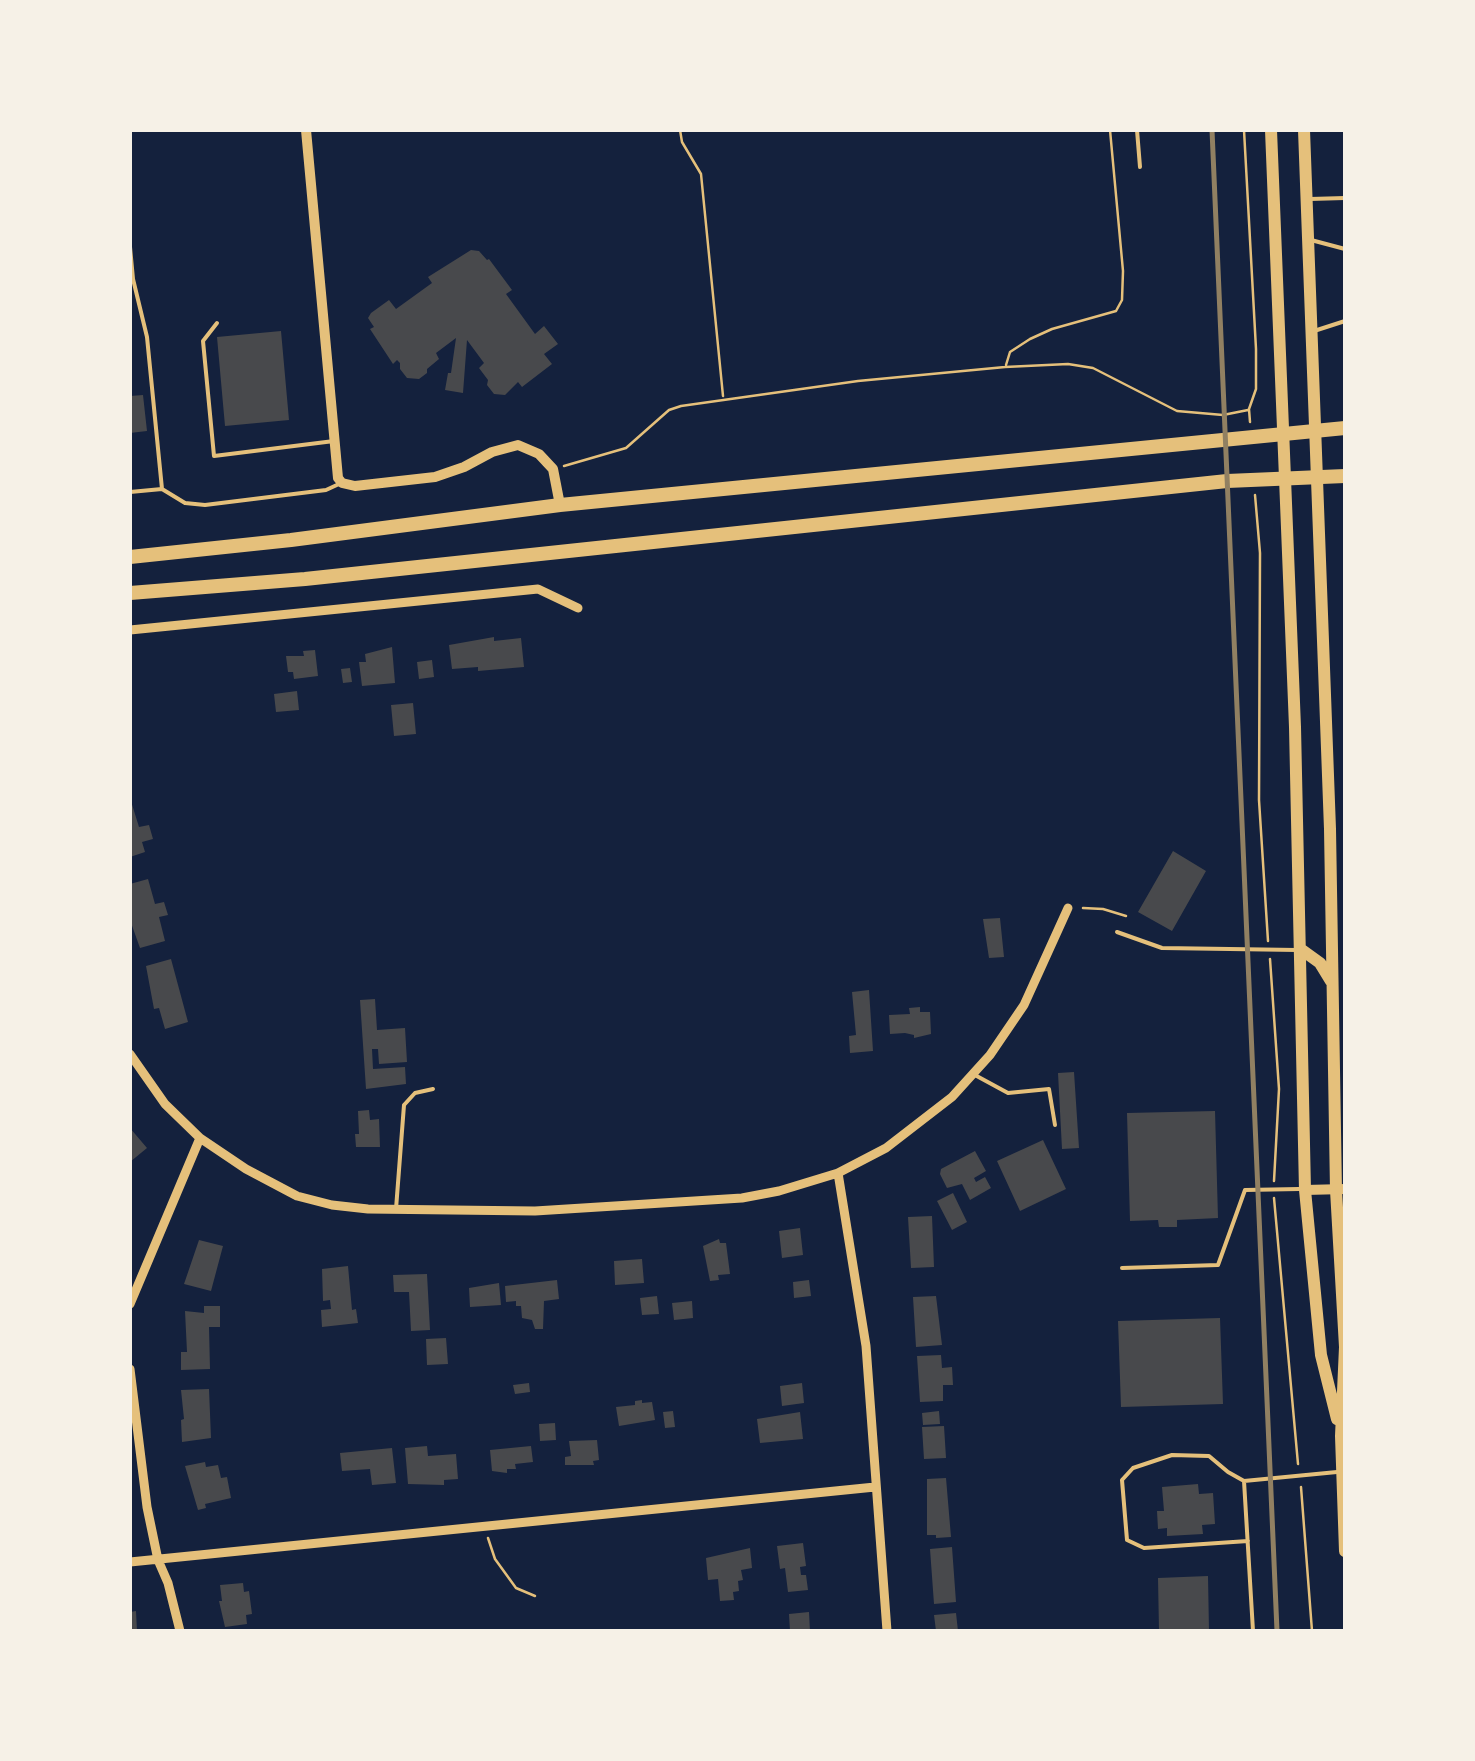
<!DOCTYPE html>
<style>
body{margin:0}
#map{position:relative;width:1475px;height:1761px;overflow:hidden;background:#14213d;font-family:"IBM Plex Sans",sans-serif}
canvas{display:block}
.frame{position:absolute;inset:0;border:132px solid #f6f1e7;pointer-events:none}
</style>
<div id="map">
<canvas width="1475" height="1761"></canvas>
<div class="frame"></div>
</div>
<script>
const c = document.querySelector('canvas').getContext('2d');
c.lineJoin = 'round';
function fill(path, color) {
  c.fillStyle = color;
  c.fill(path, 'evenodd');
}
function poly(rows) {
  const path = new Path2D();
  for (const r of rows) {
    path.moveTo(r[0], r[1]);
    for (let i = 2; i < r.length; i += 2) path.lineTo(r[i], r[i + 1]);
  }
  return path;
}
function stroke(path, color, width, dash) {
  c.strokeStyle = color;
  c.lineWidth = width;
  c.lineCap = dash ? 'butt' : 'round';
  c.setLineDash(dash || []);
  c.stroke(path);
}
const building = poly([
 [471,250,479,251,487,260,489,259,512,290,506,294,535,334,544,326,558,344,544,354,552,364,522,387,518,382,505,395,494,394,487,385,488,380,479,368,484,363,467,340,463,393,445,390,448,373,451,373,456,338,436,353,439,359,427,369,427,373,419,379,407,378,400,369,400,363,397,360,393,364,370,329,374,327,368,318,371,313,389,300,396,309,432,283,428,277],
 [281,331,289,420,225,426,217,337],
 [143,395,147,431,130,433,130,396],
 [494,637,494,641,521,638,524,667,478,671,478,667,452,669,449,645],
 [392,647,395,683,362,686,359,662,366,662,365,654],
 [315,650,318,676,294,679,293,672,288,672,286,656,304,656,303,651],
 [432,660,434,677,419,679,417,662],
 [350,668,352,682,343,683,341,669],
 [297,691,299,710,276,712,274,694],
 [413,703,416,734,394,736,391,705],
 [130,798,139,827,149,825,153,839,142,842,145,852,130,857],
 [1173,851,1206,871,1172,931,1138,912],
 [148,879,155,904,164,902,168,915,159,917,165,941,140,948,130,920,130,884],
 [1000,918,1004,957,989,958,983,919],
 [171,959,188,1022,165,1029,159,1008,154,1009,146,966],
 [869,990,873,1051,850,1053,849,1036,856,1035,852,992],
 [375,999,377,1030,405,1028,407,1062,379,1064,378,1049,372,1049,373,1069,405,1067,406,1084,366,1089,360,1000],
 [920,1007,920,1012,930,1012,931,1034,914,1038,914,1035,905,1033,890,1034,889,1015,910,1014,909,1008],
 [1074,1072,1079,1148,1062,1149,1058,1073],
 [369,1110,370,1120,379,1119,380,1147,356,1147,355,1134,359,1134,358,1111],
 [1215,1111,1218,1218,1177,1220,1177,1227,1159,1227,1158,1220,1130,1221,1127,1113],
 [130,1128,147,1148,130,1162],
 [1043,1140,1066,1189,1020,1211,997,1161],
 [975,1151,986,1171,974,1178,976,1182,985,1177,991,1188,970,1200,962,1184,947,1188,940,1174,941,1169],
 [953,1193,967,1222,952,1230,937,1201],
 [932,1216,934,1267,911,1268,908,1217],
 [800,1228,803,1255,782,1258,779,1231],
 [719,1239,720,1243,726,1243,730,1274,718,1275,719,1280,710,1281,703,1246],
 [199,1240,223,1246,211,1291,184,1284],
 [642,1259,644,1283,615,1285,614,1261],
 [348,1266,352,1310,356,1309,358,1323,322,1327,321,1310,331,1309,330,1300,323,1301,322,1269],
 [427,1274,430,1330,411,1331,409,1292,394,1292,393,1275],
 [557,1280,559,1299,544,1301,543,1329,535,1329,532,1320,522,1318,521,1306,516,1306,516,1301,506,1302,505,1286],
 [809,1280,811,1296,794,1298,793,1282],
 [499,1283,501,1305,470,1307,469,1288],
 [657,1296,659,1314,642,1315,640,1298],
 [936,1296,942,1345,916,1347,913,1297],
 [692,1301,693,1318,674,1320,672,1303],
 [204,1306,220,1306,220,1327,209,1327,210,1369,181,1370,181,1352,187,1352,185,1311,204,1313],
 [1220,1318,1223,1404,1121,1407,1118,1321],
 [446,1338,448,1364,427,1365,426,1339],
 [941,1355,942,1368,952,1367,953,1385,943,1385,943,1401,920,1402,917,1356],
 [529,1383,530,1392,515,1394,513,1385],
 [802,1383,804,1403,782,1406,780,1386],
 [209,1389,211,1438,182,1442,181,1420,184,1419,181,1390],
 [642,1400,642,1403,652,1402,655,1420,619,1426,616,1407,635,1405,635,1401],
 [673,1411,675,1427,665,1428,663,1412],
 [939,1411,940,1424,923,1425,922,1413],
 [800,1412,803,1439,760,1443,757,1419],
 [555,1423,556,1440,540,1441,539,1424],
 [944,1426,946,1458,924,1459,922,1427],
 [597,1440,599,1460,593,1461,594,1465,565,1465,565,1457,571,1456,569,1441],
 [427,1446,428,1456,456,1454,458,1479,444,1480,444,1485,408,1484,405,1448],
 [531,1446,533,1462,515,1464,516,1469,507,1469,507,1473,492,1471,490,1450],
 [392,1448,396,1483,372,1485,370,1469,342,1471,340,1453],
 [205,1462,206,1467,218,1465,221,1478,227,1477,231,1498,205,1504,206,1508,198,1510,185,1466],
 [946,1478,951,1537,936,1538,936,1535,927,1535,927,1479],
 [1198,1484,1199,1494,1213,1493,1215,1524,1202,1525,1203,1534,1167,1536,1167,1528,1158,1529,1157,1511,1164,1511,1162,1487],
 [803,1543,806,1566,800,1567,801,1575,806,1575,808,1590,788,1592,785,1568,780,1569,777,1546],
 [952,1547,956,1602,934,1604,930,1549],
 [750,1548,752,1568,741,1570,743,1580,738,1581,739,1591,733,1592,734,1600,720,1601,718,1579,708,1580,706,1558],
 [1208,1576,1209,1631,1159,1631,1158,1578],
 [243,1583,244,1592,249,1591,252,1614,246,1615,247,1624,225,1627,219,1601,222,1601,220,1585],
 [136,1611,137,1631,130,1631,130,1612],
 [809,1612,810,1631,790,1631,789,1614],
 [956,1613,958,1631,936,1631,934,1615]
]);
const path = poly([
 [680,130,682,142,701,174,723,396],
 [1244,130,1256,349,1256,389,1249,409,1250,422],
 [1006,365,1010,352,1030,339,1052,329,1116,311,1122,300,1123,271,1110,130],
 [564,466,626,448,669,410,681,406,858,381,1005,367,1068,364,1093,368,1177,411,1223,415,1248,410],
 [1255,495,1260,553,1259,800,1268,941],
 [1083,908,1103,909,1126,916],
 [1270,959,1279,1089,1274,1181],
 [1274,1198,1298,1464],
 [1301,1487,1312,1631],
 [488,1538,495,1559,516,1588,535,1596]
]);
const service = poly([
 [1137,130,1140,167],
 [1310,199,1345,198],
 [1311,240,1345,249],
 [130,247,133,279,147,337,162,489],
 [217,323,203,341,214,456,334,441],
 [1314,331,1345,321],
 [130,492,162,489,185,503,205,505,326,490,339,484],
 [1117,932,1162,948,1297,950],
 [973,1074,1008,1093,1049,1089,1055,1125],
 [396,1209,404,1105,415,1093,433,1089],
 [1122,1268,1218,1265,1245,1190,1299,1189],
 [1244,1481,1253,1631],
 [1248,1541,1144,1548,1127,1540,1122,1480,1133,1468,1172,1455,1209,1456,1228,1472,1244,1481,1337,1472]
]);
const minor = poly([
 [130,630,538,589,578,608],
 [130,1054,165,1104,200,1138,246,1169,297,1196,332,1205,368,1209,535,1211,742,1198,779,1191,838,1173,886,1148,952,1097,990,1055,1024,1005,1068,908],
 [838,1173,866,1346,887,1631],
 [130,1304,200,1138],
 [130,1369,147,1507,158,1560,168,1583,180,1631],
 [130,1562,875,1487]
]);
const tertiary = poly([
 [306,130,338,478,342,483,355,486,435,477,464,467,492,452,518,445,539,454,553,469,560,505],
 [1305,1190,1345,1189]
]);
const secondary = poly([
 [1271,130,1295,727,1305,1190,1321,1355,1337,1419],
 [1304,130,1330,829,1336,1190,1345,1347,1341,1436,1345,1551],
 [1302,950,1320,963,1331,981]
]);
const trunk = poly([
 [130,557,291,540,560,505,1345,428],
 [130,593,305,579,1227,481,1345,476]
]);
const rail = poly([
 [1212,130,1277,1631]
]);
fill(building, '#48494c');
stroke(path, '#e5c07b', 2.5);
stroke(service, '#e5c07b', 4);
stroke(minor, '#e5c07b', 9);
stroke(tertiary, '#e5c07b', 10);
stroke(secondary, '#e5c07b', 12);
stroke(trunk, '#e5c07b', 14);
stroke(rail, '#918062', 5);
</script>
